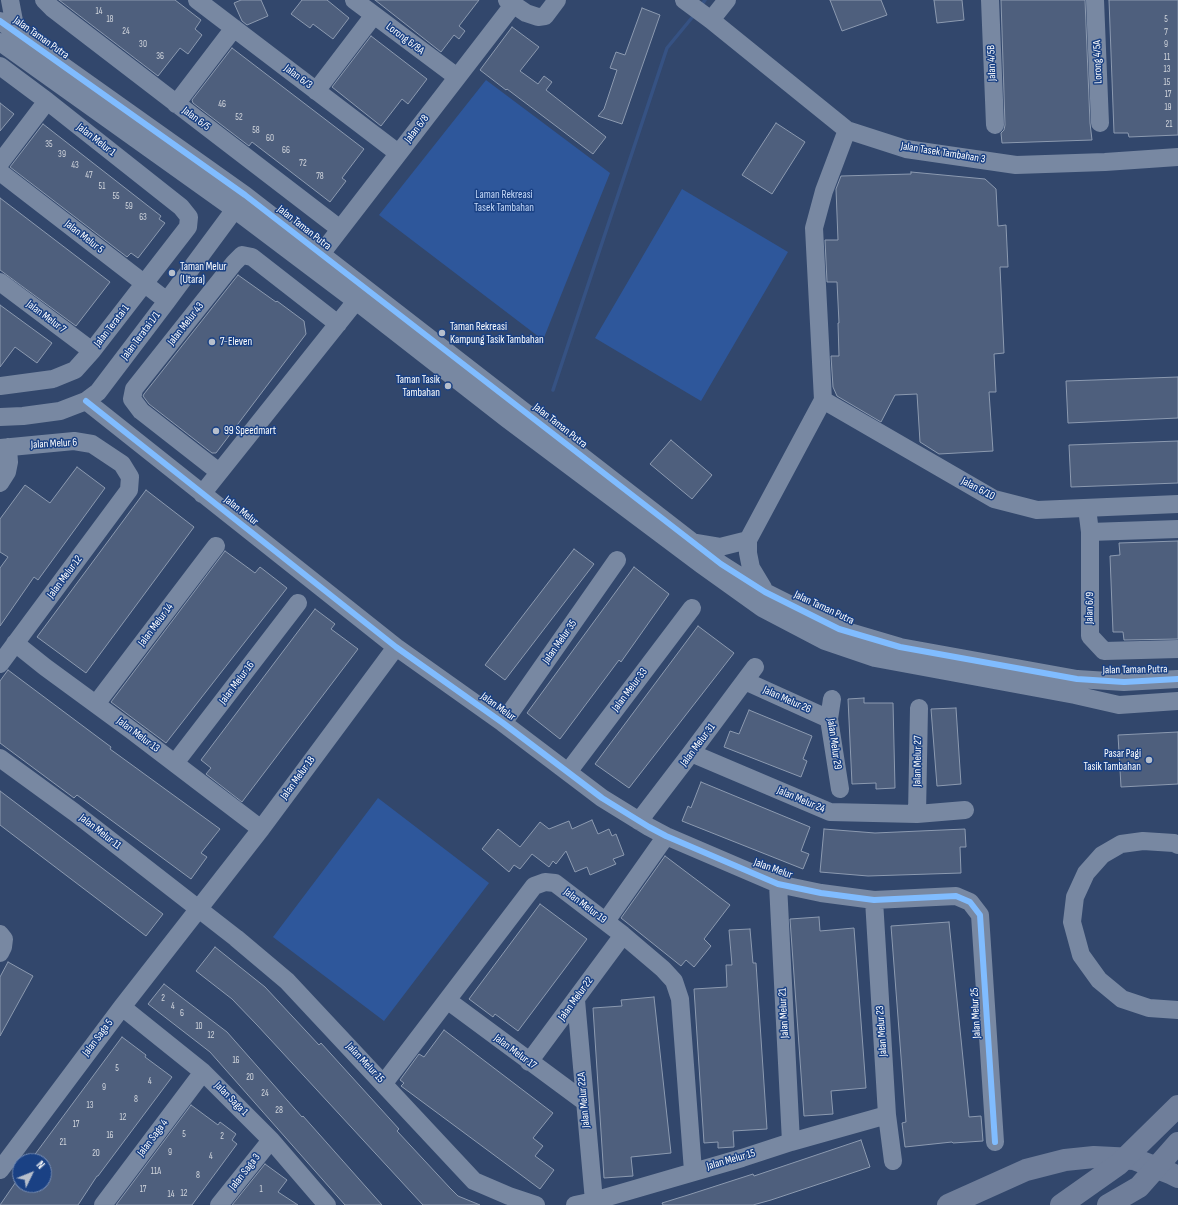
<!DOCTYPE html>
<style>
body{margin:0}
#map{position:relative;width:1178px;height:1205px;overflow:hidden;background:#32476c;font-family:"Sofia Sans Condensed",sans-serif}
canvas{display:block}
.north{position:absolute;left:12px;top:1153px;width:40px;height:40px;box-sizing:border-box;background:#1a4184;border:1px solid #768db5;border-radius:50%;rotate:47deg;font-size:11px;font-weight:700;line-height:16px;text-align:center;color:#fff}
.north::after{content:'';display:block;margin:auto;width:14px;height:18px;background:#b7bfcc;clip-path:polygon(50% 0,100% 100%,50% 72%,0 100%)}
</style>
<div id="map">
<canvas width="1178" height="1205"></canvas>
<div class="north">N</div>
</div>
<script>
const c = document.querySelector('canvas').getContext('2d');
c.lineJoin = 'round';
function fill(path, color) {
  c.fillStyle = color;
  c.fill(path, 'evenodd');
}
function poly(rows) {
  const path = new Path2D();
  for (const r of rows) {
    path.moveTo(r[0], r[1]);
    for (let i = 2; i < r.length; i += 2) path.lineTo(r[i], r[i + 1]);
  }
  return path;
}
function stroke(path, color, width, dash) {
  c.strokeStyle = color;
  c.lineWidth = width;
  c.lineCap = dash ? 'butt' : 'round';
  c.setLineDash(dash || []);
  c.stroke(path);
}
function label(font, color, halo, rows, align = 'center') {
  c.font = font + ' "Sofia Sans Condensed",sans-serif';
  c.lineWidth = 3;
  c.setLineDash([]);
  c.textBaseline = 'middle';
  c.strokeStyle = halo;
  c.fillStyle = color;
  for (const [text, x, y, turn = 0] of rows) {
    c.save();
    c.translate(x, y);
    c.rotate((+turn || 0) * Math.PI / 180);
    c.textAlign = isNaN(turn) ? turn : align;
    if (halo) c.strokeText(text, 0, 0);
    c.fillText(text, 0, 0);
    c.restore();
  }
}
const green = poly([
 [486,80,610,173,543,340,379,215],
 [682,189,788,252,701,401,595,338],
 [378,798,489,883,384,1021,273,937]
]);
const stream = poly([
 [701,6,705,0],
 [553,390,667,48,695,14]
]);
const building = poly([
 [59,0,175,0,201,20,195,29,202,35,188,54,180,48,158,76,59,0],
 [241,0,261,0,268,16,247,25,242,21,234,3,241,0],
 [302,0,327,0,349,18,333,39,313,24,310,28,291,14,302,0],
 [375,0,479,0,459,26,465,31,459,39,454,35,441,52,375,0],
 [830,0,881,0,887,15,842,31,830,0],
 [934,0,962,0,964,20,937,23,934,0],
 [1001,0,1085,0,1090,123,1092,140,1002,143,1001,133,1004,130,1005,125,1001,0],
 [1109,0,1178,0,1178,135,1129,137,1128,133,1114,133,1109,0],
 [642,8,660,15,622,124,598,116,604,109,617,70,610,68,616,52,625,55,642,8],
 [512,27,539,47,520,71,538,84,544,76,552,82,546,90,606,137,593,154,507,89,506,90,480,70,512,27],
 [371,36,427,79,408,104,402,99,381,126,332,87,371,36],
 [232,48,364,149,342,178,346,181,330,202,252,142,249,146,193,103,192,100,232,48],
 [0,103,14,114,0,131,0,103],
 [776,123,805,142,772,194,742,175,776,123],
 [43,124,161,216,159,219,165,223,138,258,131,253,127,257,10,167,43,124],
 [911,172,985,179,996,189,998,226,1006,225,1008,267,1000,267,1004,353,994,354,996,392,989,392,993,451,939,454,920,442,917,394,895,395,881,422,837,396,833,387,831,356,839,356,838,323,839,323,837,282,827,282,825,240,838,240,836,189,841,176,911,174,911,172],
 [0,198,110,282,76,326,0,270,0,198],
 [238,275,276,302,277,301,304,321,306,334,216,453,212,453,149,404,143,396,144,394,238,275],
 [0,305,52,343,37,363,15,347,0,367,0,305],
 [1178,377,1178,418,1068,423,1066,381,1178,377],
 [671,440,712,475,692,499,650,464,671,440],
 [1178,441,1178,483,1071,487,1069,445,1178,441],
 [77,467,105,488,38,580,34,577,0,626,0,568,8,557,0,552,0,519,25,485,50,503,77,467],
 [146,490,194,527,86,673,37,637,146,490],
 [1178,541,1178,639,1124,640,1123,632,1113,632,1110,556,1120,555,1119,543,1178,541],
 [574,549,594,564,505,680,485,665,574,549],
 [225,551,255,573,260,567,287,588,166,743,111,702,225,551],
 [634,567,669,594,621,662,619,660,560,739,527,713,634,567],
 [315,609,335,624,331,629,358,649,242,802,206,774,211,768,201,760,315,609],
 [698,626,734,653,629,788,595,764,698,626],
 [8,670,111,747,110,749,220,829,201,853,207,857,191,879,77,795,74,798,0,743,0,681,8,670],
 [864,698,864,703,893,703,895,788,876,789,876,783,852,784,848,699,864,698],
 [956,708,961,784,937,786,931,709,956,708],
 [749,710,812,736,803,759,807,761,801,777,724,747,730,731,739,734,749,710],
 [1178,732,1178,784,1121,787,1118,735,1178,732],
 [701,782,810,827,801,851,809,854,803,869,682,821,688,806,691,808,701,782],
 [0,791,163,914,146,936,0,825,0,791],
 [592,820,598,834,609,829,612,836,616,834,624,855,613,859,616,864,590,875,587,867,575,872,566,851,556,864,553,861,549,867,532,854,520,869,514,865,509,872,482,849,498,829,520,847,540,822,549,829,569,821,572,829,592,820],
 [824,829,875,833,965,829,966,847,960,847,961,873,868,876,820,872,824,829],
 [665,856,730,905,704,939,711,946,694,967,686,960,681,966,621,918,665,856],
 [540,904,587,939,518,1031,495,1014,493,1017,469,999,540,904],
 [819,917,820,931,854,928,866,1088,831,1091,833,1114,804,1116,790,919,819,917],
 [949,922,969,1117,981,1116,983,1141,953,1143,952,1142,905,1147,902,1123,906,1122,891,926,949,922],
 [750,929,753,963,756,963,767,1129,733,1131,734,1147,718,1148,718,1142,704,1143,694,989,727,987,726,965,732,965,729,930,750,929],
 [215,947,265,987,319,1045,321,1043,399,1129,397,1131,450,1188,458,1196,480,1205,423,1205,257,1025,232,999,196,971,215,947],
 [8,962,33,976,0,1036,0,977,8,962],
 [164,984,227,1032,302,1117,303,1116,382,1205,345,1205,210,1052,148,1004,164,984],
 [654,997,671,1153,631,1157,633,1176,604,1178,593,1008,622,1006,621,1000,654,997],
 [444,1030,553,1113,533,1138,543,1146,535,1156,554,1170,540,1189,401,1086,404,1083,400,1080,419,1054,424,1057,444,1030],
 [122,1037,146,1055,145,1057,172,1077,98,1176,97,1176,78,1205,0,1205,20,1176,20,1185,44,1185,44,1161,30,1161,122,1037],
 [191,1105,218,1125,220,1122,236,1134,232,1140,237,1144,192,1205,116,1205,191,1105],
 [861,1140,870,1167,771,1200,753,1205,663,1205,662,1203,688,1195,753,1174,754,1176,861,1140],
 [265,1164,287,1180,278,1192,298,1205,232,1205,265,1164]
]);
const minor = poly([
 [10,0,14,21,23,36],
 [44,0,52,8,340,229],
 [197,0,398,153],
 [354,0,457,77],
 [507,0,526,13,538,17,545,16,557,0],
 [684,0,711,20,847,130,906,149,1016,165,1105,162,1178,157],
 [990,0,995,125],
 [1095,0,1100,123],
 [711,20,727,0],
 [0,21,245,195,721,564,765,592,839,629,900,647,1077,679,1124,682,1178,679],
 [0,42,234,209,356,301,507,419,702,565,762,608,825,641,875,658,1075,695,1119,705,1178,701],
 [0,66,47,101,181,207,189,217,188,227,92,351,75,370,53,379,0,386],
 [316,91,374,15],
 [176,104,234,28],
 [0,163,47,101],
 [0,172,167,301],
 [321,254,513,5],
 [0,282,92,351],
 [823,400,994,499,1037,510,1178,504],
 [86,401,396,647,503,723,602,798,649,827,666,836,778,884,821,893,874,900,956,896,970,902,980,915,995,1142],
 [0,417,23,416,60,411,86,401,98,392,167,301,241,201],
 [0,448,74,441,92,444,122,464,130,477,129,490,0,664],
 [219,472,141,411,132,399,134,389,234,263,242,255,252,257,338,324],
 [0,483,7,472,9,462,8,447],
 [202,494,356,301],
 [1087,508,1090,532,1090,636,1104,651,1178,649],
 [1090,532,1178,529],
 [696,543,720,547,748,540],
 [763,588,751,568,748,553,748,540,823,400,814,228,824,191,847,130],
 [15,643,45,667,131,730,261,829],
 [745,681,829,719],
 [832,699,829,719,840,789],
 [96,704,216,546],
 [503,723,617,560],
 [691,753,830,812,917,814,965,810],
 [0,758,74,812,236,938,287,981,474,1181,509,1196,536,1205],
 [175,763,298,603],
 [568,772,692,608],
 [917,814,919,708],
 [639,821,691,753,755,667],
 [1178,845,1174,843,1143,841,1121,844,1102,855,1086,873,1075,897,1072,922,1081,955,1099,980,1122,999,1149,1008,1178,1010],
 [778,884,791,1142],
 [874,900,887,1115,893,1161],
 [606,921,666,836],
 [0,934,4,939,3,947,0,953],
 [447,1000,585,1102],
 [576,1000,594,1201],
 [122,1007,203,1072,271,1140,327,1205],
 [529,1062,623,935],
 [384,1083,534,886,545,882,555,883,623,935,663,969,674,981,680,999,693,1171],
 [0,1170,122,1007,261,829,396,647],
 [103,1205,203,1072],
 [219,1205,271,1140],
 [575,1205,594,1201,742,1158,791,1142,887,1115]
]);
const highway = poly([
 [948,1205,1026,1170,1065,1160,1094,1157,1134,1159,1170,1173,1178,1177]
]);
const highwayBridge = poly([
 [1061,1205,1119,1164,1178,1106],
 [1108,1205,1139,1187,1178,1143]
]);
const cycleway = poly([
 [0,21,245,195,721,564,765,592,839,629,900,647,1077,679,1124,682,1178,679],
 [86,401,396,647,503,723,602,798,649,827,666,836,778,884,821,893,874,900,956,896,970,902,980,915,995,1142]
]);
const markers = [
 [172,273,4,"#b7bfcc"],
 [442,333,4,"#b7bfcc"],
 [212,342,4,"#b7bfcc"],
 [448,386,4,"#b7bfcc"],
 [216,431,4,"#b7bfcc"],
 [1149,760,4,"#b7bfcc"]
];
const numberNames = [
 ["14",99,12],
 ["18",110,20],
 ["5",1166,20],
 ["24",126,32],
 ["7",1166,33],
 ["30",143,45],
 ["9",1166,45],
 ["36",160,57],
 ["11",1167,58],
 ["13",1167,70],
 ["15",1167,83],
 ["17",1168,95],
 ["46",222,105],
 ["19",1168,108],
 ["52",239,118],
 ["21",1169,125],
 ["58",256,131],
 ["60",270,139],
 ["35",49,145],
 ["66",286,151],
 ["39",62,155],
 ["72",303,164],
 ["43",75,166],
 ["47",89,176],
 ["78",320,177],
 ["51",102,187],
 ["55",116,197],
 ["59",129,207],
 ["63",143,218],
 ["2",163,999],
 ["4",173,1007],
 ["6",182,1014],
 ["10",199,1027],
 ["12",211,1036],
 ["16",236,1061],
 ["5",117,1069],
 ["20",250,1078],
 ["4",150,1082],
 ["9",104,1088],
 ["24",265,1094],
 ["8",136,1100],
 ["13",90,1106],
 ["28",279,1111],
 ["12",123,1118],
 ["17",76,1125],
 ["5",184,1135],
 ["16",110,1136],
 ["2",222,1137],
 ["21",63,1143],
 ["9",170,1153],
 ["20",96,1154],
 ["4",211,1157],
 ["11A",156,1172],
 ["8",198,1176],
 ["17",143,1190],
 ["1",261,1190],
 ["12",184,1194],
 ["14",171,1195]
];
const streetNames = [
 ["Jalan Taman Putra",41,38,35],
 ["Lorong 6/8A",405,39,37],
 ["Lorong 4/5A",1098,62,-92],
 ["Jalan 4/5B",992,63,-92],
 ["Jalan 6/3",298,77,37],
 ["Jalan 6/5",196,119,37],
 ["Jalan 6/8",417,129,-52],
 ["Jalan Melur 1",96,140,38],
 ["Jalan Tasek Tambahan 3",943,153,9],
 ["Jalan Taman Putra",304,228,38],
 ["Jalan Melur 5",84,237,38],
 ["Jalan Melur 7",46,317,37],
 ["Jalan Melur 43",186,324,-52],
 ["Jalan Teratai 1",112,326,-52],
 ["Jalan Teratai 1/1",141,336,-53],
 ["Jalan Taman Putra",560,426,38],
 ["Jalan Melur 6",54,444,-3],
 ["Jalan 6/10",978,489,28],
 ["Jalan Melur",241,511,38],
 ["Jalan Melur 12",65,577,-53],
 ["Jalan Taman Putra",824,608,25],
 ["Jalan 6/9",1090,608,-89],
 ["Jalan Melur 14",156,625,-53],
 ["Jalan Melur 35",560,642,-55],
 ["Jalan Taman Putra",1135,670,-1],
 ["Jalan Melur 16",237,683,-53],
 ["Jalan Melur 33",630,690,-53],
 ["Jalan Melur 26",787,700,24],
 ["Jalan Melur",498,707,36],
 ["Jalan Melur 13",138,735,37],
 ["Jalan Melur 29",834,744,82],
 ["Jalan Melur 31",698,745,-53],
 ["Jalan Melur 27",918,761,-89],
 ["Jalan Melur 18",298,778,-54],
 ["Jalan Melur 24",801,800,23],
 ["Jalan Melur 11",100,832,38],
 ["Jalan Melur",773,869,20],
 ["Jalan Melur 19",585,906,37],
 ["Jalan Melur 22",576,999,-54],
 ["Jalan Melur 21",784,1013,-93],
 ["Jalan Melur 25",976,1013,-93],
 ["Jalan Melur 23",882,1031,-94],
 ["Jalan Saga 5",98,1038,-53],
 ["Jalan Melur 17",515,1052,37],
 ["Jalan Melur 15",365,1063,47],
 ["Jalan Saga 1",231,1099,45],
 ["Jalan Melur 22A",584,1100,-95],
 ["Jalan Saga 4",153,1138,-53],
 ["Jalan Melur 15",731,1160,-16],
 ["Jalan Saga 3",245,1172,-52]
];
const parkNames = [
 ["Laman Rekreasi",504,195],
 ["Tasek Tambahan",504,208]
];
const poiNames = [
 ["Taman Melur",180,267],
 ["(Utara)",180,280],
 ["Taman Rekreasi",450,327],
 ["Kampung Tasik Tambahan",450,340],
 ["7-Eleven",220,342],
 ["Taman Tasik",440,380,"right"],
 ["Tambahan",440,393,"right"],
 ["99 Speedmart",224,431],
 ["Pasar Pagi",1141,754,"right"],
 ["Tasik Tambahan",1141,767,"right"]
];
fill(green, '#2e579b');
stroke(stream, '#365283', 3.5);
fill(building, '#4e5f7d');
stroke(building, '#8c9ab0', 1);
stroke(minor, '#7888a2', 18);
stroke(highway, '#6f7e9a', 22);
stroke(highwayBridge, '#6f7e9a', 22);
stroke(cycleway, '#80bcff', 6);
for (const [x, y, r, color] of markers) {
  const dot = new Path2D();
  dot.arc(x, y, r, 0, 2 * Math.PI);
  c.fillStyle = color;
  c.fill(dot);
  stroke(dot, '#1a4184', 1.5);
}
label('9px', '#d3d7de', null, numberNames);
label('11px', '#fff', '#1a4184', streetNames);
label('11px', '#c5d9f8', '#1a4184', parkNames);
label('11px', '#fff', '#1a4184', poiNames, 'left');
</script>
